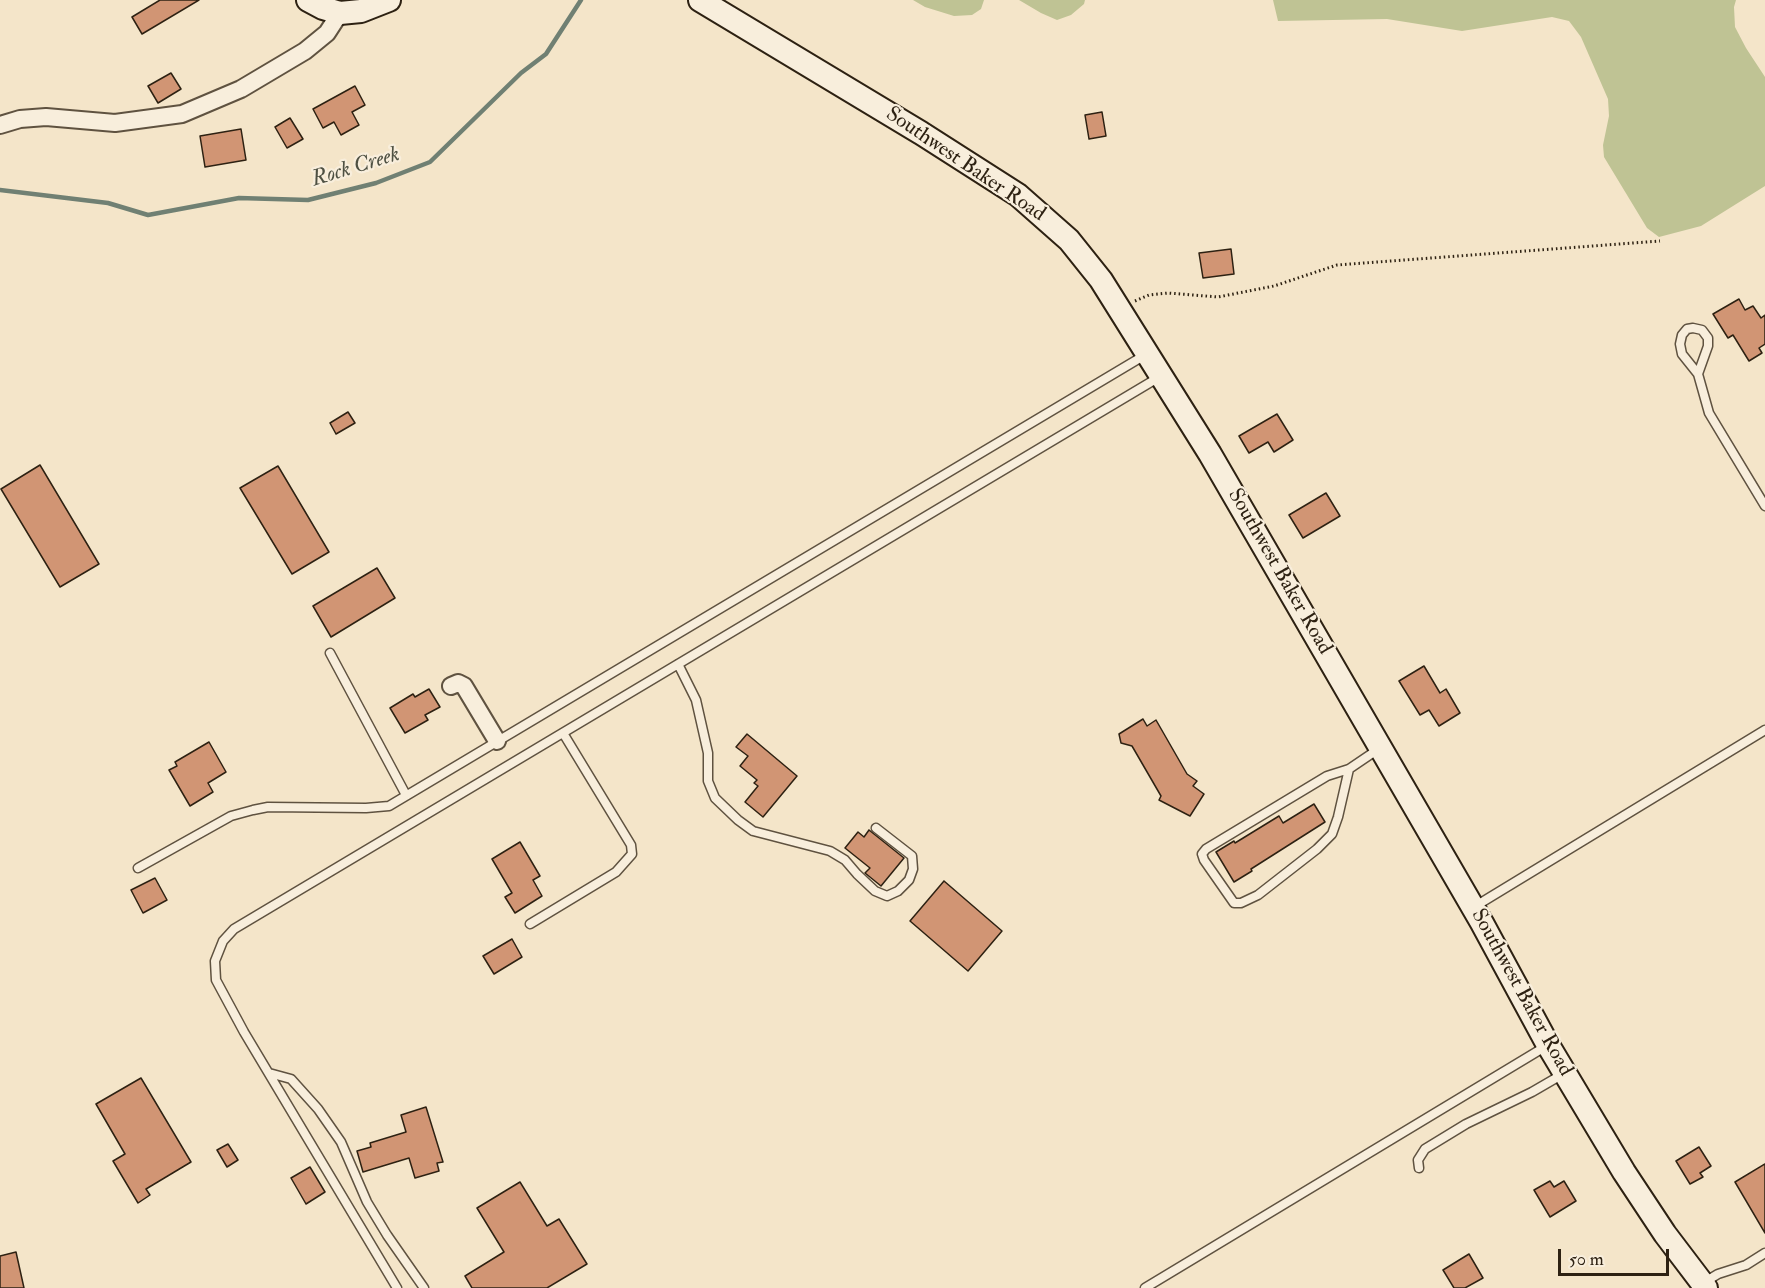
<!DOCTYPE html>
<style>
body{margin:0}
#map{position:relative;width:1765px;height:1288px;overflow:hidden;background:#f4e5c9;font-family:"IM FELL Double Pica",serif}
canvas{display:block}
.scale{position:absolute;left:1558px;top:1249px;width:111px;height:27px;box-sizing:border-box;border:3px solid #2d2112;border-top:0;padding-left:8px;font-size:18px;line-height:21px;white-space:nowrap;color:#2d2112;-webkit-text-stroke:4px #f8eedc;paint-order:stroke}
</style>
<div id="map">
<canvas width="1765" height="1288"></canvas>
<div class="scale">50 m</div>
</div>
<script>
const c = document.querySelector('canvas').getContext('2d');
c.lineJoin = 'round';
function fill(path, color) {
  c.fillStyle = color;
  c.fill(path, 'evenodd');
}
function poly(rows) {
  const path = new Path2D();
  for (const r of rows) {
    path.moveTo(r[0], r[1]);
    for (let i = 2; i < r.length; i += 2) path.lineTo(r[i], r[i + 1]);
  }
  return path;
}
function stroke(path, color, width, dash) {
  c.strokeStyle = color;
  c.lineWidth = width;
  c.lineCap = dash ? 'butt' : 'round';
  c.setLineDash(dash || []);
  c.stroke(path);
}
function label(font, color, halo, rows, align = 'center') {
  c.font = font + ' "IM FELL Double Pica",serif';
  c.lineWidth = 4.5;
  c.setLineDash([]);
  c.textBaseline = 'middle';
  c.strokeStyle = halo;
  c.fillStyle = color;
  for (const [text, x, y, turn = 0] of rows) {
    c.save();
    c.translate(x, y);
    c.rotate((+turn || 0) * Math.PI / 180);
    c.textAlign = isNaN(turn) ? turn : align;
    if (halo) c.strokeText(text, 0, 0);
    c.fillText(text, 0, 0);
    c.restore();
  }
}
const green = poly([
 [913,0,984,0,981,9,972,15,954,16,925,7],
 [1019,0,1085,0,1084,4,1071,15,1057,20,1041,13],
 [1273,0,1736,0,1734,7,1735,27,1746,48,1765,77,1765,186,1701,226,1659,237,1647,228,1604,157,1603,145,1609,116,1608,99,1581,37,1569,21,1552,17,1462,31,1387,19,1278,21]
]);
const stream = poly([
 [0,190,108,203,148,215,239,198,308,200,376,183,430,162,521,73,546,54,581,0]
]);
const building = poly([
 [160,0,199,0,142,34,132,17,160,0],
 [171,73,181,89,158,103,148,86,171,73],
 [355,86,365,105,352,112,359,125,341,135,334,122,323,128,313,109,355,86],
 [1102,112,1106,136,1089,139,1085,115,1102,112],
 [290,118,303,139,287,148,275,127,290,118],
 [241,129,246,160,205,167,200,136,241,129],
 [1231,249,1234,274,1203,278,1199,253,1231,249],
 [1739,299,1745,310,1753,306,1761,318,1765,315,1765,344,1759,348,1762,353,1749,361,1733,335,1728,338,1713,314,1739,299],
 [348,412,355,423,336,434,330,423,348,412],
 [1277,414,1293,440,1274,452,1268,442,1249,453,1239,436,1277,414],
 [40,465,99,564,60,587,1,489,40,465],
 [278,466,329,552,292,574,240,488,278,466],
 [1326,493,1340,516,1303,538,1289,515,1326,493],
 [377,568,395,598,331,637,313,606,377,568],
 [1424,666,1440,693,1446,689,1460,713,1439,726,1429,710,1420,715,1399,681,1424,666],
 [429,689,440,707,425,715,428,720,405,733,390,708,413,694,415,697,429,689],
 [1143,719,1147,726,1156,720,1187,774,1197,781,1193,786,1204,794,1190,816,1159,800,1161,796,1132,746,1121,743,1119,734,1143,719],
 [747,734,797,776,763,817,745,802,758,786,754,783,757,780,740,766,748,756,736,747,747,734],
 [209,742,226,772,208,783,213,792,190,806,169,770,177,766,175,762,209,742],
 [1314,804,1325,822,1251,869,1252,871,1234,882,1216,852,1234,841,1235,843,1279,816,1283,823,1314,804],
 [869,830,904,858,881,886,865,873,870,868,845,848,858,832,864,837,869,830],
 [520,842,540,876,533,880,542,896,515,913,505,897,512,893,492,859,520,842],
 [155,878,167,900,143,913,131,890,155,878],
 [944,881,1002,931,968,971,910,921,944,881],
 [512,939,522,957,494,974,483,956,512,939],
 [141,1078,191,1162,146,1189,150,1195,138,1203,113,1161,125,1154,96,1104,141,1078],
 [426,1107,443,1162,437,1163,439,1171,415,1178,409,1158,363,1172,357,1151,371,1147,370,1143,406,1132,401,1115,426,1107],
 [228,1144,238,1160,227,1167,217,1150,228,1144],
 [1699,1147,1711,1166,1700,1173,1703,1177,1690,1184,1676,1161,1699,1147],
 [1765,1164,1765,1233,1735,1182,1765,1164],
 [310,1167,325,1192,306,1204,291,1178,310,1167],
 [1550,1181,1554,1187,1564,1181,1576,1201,1550,1217,1534,1190,1550,1181],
 [520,1182,547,1226,559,1219,587,1264,547,1288,472,1288,465,1276,504,1252,477,1208,520,1182],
 [16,1252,24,1288,0,1288,0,1256,16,1252],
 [1469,1254,1483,1278,1465,1288,1454,1288,1443,1270,1469,1254]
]);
const path = poly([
 [1135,301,1149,295,1168,293,1218,297,1274,286,1337,265,1660,241]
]);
const lane = poly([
 [1698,374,1682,354,1680,344,1682,335,1687,329,1693,328,1702,330,1708,338,1708,346,1698,374,1709,413,1765,506],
 [330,653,406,795],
 [678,664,696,700,708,753,708,781,715,798,738,820,753,831,830,851,845,860,857,874,875,891,887,896,898,891,909,880,913,869,912,856,876,828],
 [1349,769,1338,817,1332,834,1317,849,1258,895,1241,903,1234,903,1204,860,1202,854,1206,849,1327,776,1349,769,1380,748],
 [138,868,231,816,253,810,268,807,366,808,389,806,1145,355],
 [1474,907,1765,730],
 [530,924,616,872,632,854,631,845,563,733],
 [269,1073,291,1079,318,1109,341,1142,367,1202,387,1235,424,1288],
 [1419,1168,1418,1160,1425,1149,1466,1124,1532,1092,1563,1074],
 [1703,1283,1718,1274,1746,1265,1765,1253],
 [397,1288,244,1032,216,980,215,961,223,941,234,929,1161,376],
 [1145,1288,1548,1045]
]);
const street = poly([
 [0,125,20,119,46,117,115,123,182,114,241,89,305,51,327,33,340,13],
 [451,686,458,683,464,686,497,741]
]);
const secondary = poly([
 [308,0,323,8,340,13,361,11,389,0],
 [700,0,921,133,1018,195,1069,240,1101,280,1210,454,1482,923,1548,1045,1624,1172,1665,1234,1706,1288]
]);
const streetNames = [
 ["Southwest Baker Road",965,165,34],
 ["Southwest Baker Road",1279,572,60],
 ["Southwest Baker Road",1521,993,61]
];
const waterNames = [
 ["Rock Creek",356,168,-17]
];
fill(green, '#bfc394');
stroke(stream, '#708073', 4.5);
fill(building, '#d19574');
stroke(building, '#2d2112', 1.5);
stroke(lane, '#5f5240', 11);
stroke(street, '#5f5240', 20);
stroke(secondary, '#2d2112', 26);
stroke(path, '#2d2112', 3, [1.5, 3]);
stroke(lane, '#f8eedc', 8);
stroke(street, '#f8eedc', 16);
stroke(secondary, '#f8eedc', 22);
label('21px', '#2d2112', '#f8eedc', streetNames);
label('italic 22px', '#4e5042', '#f8eedc', waterNames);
</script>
